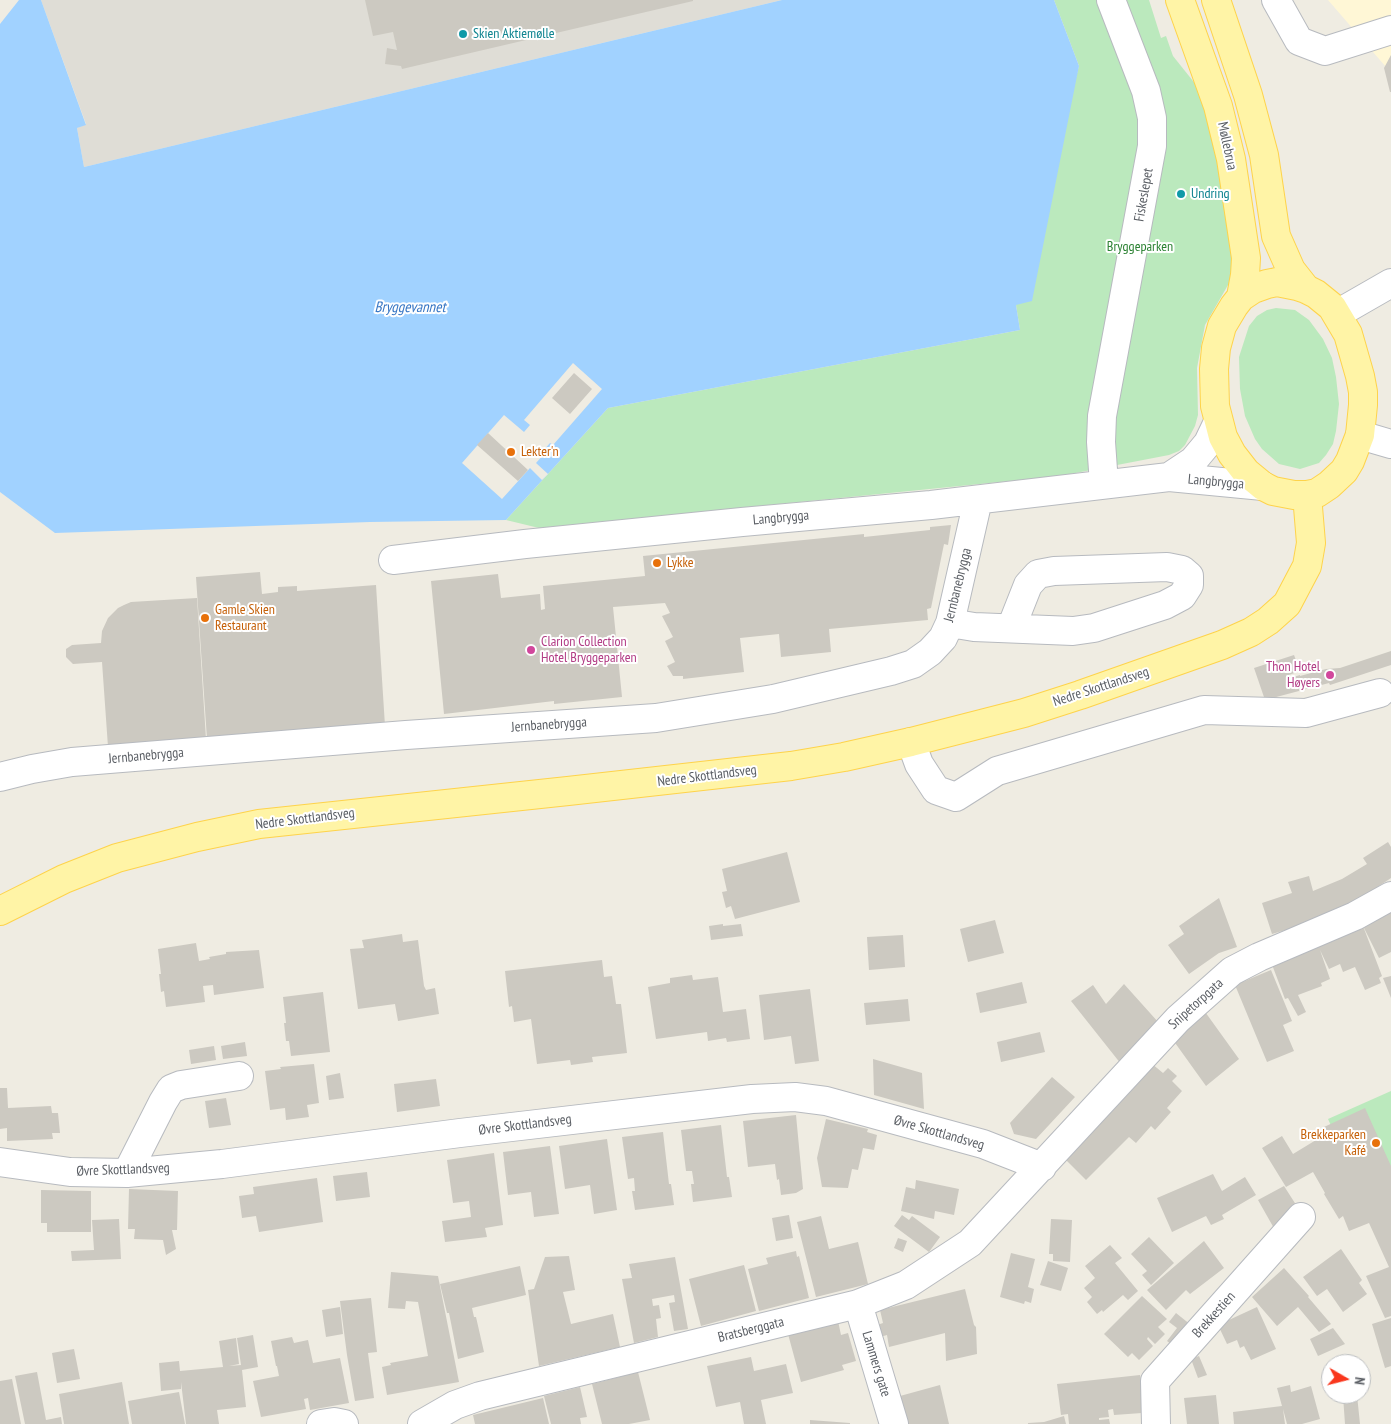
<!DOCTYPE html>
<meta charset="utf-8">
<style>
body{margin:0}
#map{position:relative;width:1391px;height:1424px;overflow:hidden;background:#efece2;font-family:"PT Sans Narrow",sans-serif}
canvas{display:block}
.north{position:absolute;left:1321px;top:1354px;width:50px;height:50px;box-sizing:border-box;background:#fff;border:1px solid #bdbfc1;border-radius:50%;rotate:98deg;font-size:14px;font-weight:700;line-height:20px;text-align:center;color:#5a5e64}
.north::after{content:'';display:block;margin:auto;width:18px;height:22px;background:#f9371d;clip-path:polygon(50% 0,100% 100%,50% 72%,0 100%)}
</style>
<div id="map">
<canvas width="1391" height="1424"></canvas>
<div class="north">N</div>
</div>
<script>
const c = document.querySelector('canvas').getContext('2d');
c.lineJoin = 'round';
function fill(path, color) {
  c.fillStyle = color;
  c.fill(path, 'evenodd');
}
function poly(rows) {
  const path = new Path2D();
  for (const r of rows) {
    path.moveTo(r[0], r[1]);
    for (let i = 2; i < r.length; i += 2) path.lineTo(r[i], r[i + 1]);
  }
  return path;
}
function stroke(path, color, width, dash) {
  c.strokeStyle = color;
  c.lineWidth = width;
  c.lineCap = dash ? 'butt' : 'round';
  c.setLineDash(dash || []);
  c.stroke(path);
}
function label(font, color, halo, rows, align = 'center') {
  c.font = font + ' "PT Sans Narrow",sans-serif';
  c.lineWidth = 4;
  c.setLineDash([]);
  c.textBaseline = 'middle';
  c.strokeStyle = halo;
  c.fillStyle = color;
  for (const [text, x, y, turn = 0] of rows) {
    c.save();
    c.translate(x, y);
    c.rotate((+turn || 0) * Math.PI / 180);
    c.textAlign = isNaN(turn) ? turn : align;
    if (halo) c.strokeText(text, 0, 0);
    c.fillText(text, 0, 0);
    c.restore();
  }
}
const commercial = poly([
 [1328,0,1391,0,1391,88,1386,67]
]);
const industrial = poly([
 [41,0,782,0,84,167,77,128,86,124]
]);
const green = poly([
 [1054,0,1149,0,1161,38,1166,36,1173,56,1201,91,1211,113,1235,239,1232,278,1205,325,1197,368,1198,415,1195,426,1185,445,1179,451,1169,455,1060,476,539,528,506,520,608,408,1020,330,1016,305,1079,66],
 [1276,308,1295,310,1309,320,1323,339,1332,358,1336,377,1339,404,1336,431,1333,444,1326,455,1319,463,1300,469,1279,464,1262,449,1255,439,1245,416,1240,389,1239,357,1249,326,1257,316,1267,310],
 [1391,1091,1391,1259,1328,1119]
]);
const water = poly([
 [19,0,41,0,86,125,77,128,84,167,782,0,1054,0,1079,66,1032,301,1016,305,1020,330,608,408,506,520,370,522,55,533,0,492,0,24]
]);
const pier = poly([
 [573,363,602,389,553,445,550,443,543,451,545,453,536,463,548,474,542,480,530,468,502,499,462,463,504,415,524,432,530,425,524,420]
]);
const building = poly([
 [365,0,693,0,693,1,402,69,401,66,385,64,387,48,397,50,393,32,373,36],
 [1391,55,1391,92,1390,92,1384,68],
 [574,373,592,389,570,414,552,398],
 [488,433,528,470,518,481,477,445],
 [951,525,948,545,944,544,931,608,927,609,928,620,829,629,831,652,781,657,779,634,740,638,744,672,683,679,683,676,673,676,667,666,675,662,665,641,673,637,662,616,670,613,665,603,613,607,622,697,554,704,554,701,444,714,431,581,498,574,501,598,540,594,541,610,545,609,543,586,645,576,643,556,864,534,864,537,930,530,930,527],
 [260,572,262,594,278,592,278,587,297,586,297,591,376,585,385,726,207,739,196,577],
 [197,598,206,739,108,747,102,662,73,664,66,657,66,649,72,645,101,643,102,631,108,618,118,608,124,605,131,602],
 [1391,651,1391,665,1330,685,1329,683,1265,700,1254,668,1294,655,1300,671,1286,676,1287,679,1300,675,1300,676,1326,669,1340,668],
 [1388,842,1391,847,1391,878,1370,892,1372,895,1323,919,1272,934,1262,903,1292,893,1288,882,1309,876,1313,891,1342,879,1367,864,1363,858],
 [787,852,800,902,735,919,731,906,726,908,722,892,727,891,722,869],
 [1219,898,1237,947,1219,953,1189,974,1168,945,1184,934,1179,926],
 [1391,910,1391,952,1379,958,1363,926,1382,976,1379,978,1381,983,1365,990,1355,967,1343,972,1340,964,1329,969,1320,950,1330,979,1321,983,1322,986,1298,995,1306,1012,1298,1016,1288,998,1285,999,1271,962],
 [995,920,1004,953,968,962,960,929],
 [723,924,723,926,741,924,743,936,711,940,709,926],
 [402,934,403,942,418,940,424,986,426,990,435,988,439,1014,398,1021,395,1004,358,1009,350,949,364,948,362,940],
 [903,935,905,967,869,970,867,937],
 [196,943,199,961,210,959,209,957,226,954,226,952,259,950,264,988,214,995,213,985,203,986,205,1002,166,1007,164,991,161,992,159,974,161,974,158,949],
 [602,960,604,977,612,976,616,1004,621,1004,627,1053,592,1057,593,1062,571,1065,570,1060,537,1064,531,1019,514,1022,512,1006,509,1007,505,971],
 [1271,970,1292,1021,1283,1025,1294,1051,1267,1062,1235,985],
 [692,975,693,980,718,977,723,1012,746,1009,750,1039,727,1042,726,1038,708,1041,707,1032,656,1039,648,987,670,983,670,978],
 [1391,976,1391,998,1383,978],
 [1022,982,1027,1003,980,1013,976,993],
 [1124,984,1159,1023,1121,1064,1071,1001,1093,985,1106,1004],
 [810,989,819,1061,795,1064,791,1036,764,1040,759,995],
 [323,992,330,1052,291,1056,289,1041,286,1041,284,1023,286,1023,283,997],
 [908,999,910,1021,866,1025,864,1003],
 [1203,1009,1239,1059,1206,1086,1173,1040],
 [1040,1032,1045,1052,1001,1062,997,1042],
 [245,1042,247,1056,223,1059,221,1046],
 [214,1046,216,1060,191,1064,189,1050],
 [873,1059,922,1073,924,1109,874,1095],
 [1151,1063,1163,1073,1168,1068,1177,1076,1172,1081,1182,1091,1167,1108,1171,1112,1155,1130,1151,1126,1136,1143,1129,1137,1086,1180,1064,1158],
 [314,1064,319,1103,307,1105,309,1117,286,1120,285,1108,270,1110,265,1071,281,1069,280,1067],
 [340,1073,344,1098,329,1100,326,1076],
 [1052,1077,1075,1097,1036,1139,1014,1134,1010,1123],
 [436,1079,440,1106,397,1112,394,1084],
 [0,1088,7,1088,8,1108,51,1106,52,1113,58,1113,60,1133,52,1133,53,1139,7,1141,7,1128,0,1129],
 [226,1098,231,1125,209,1128,205,1101],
 [1365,1108,1391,1166,1391,1316,1385,1318,1366,1276,1389,1267,1369,1223,1349,1231,1343,1216,1339,1219,1324,1194,1325,1193,1313,1172,1286,1187,1262,1148,1282,1136,1293,1154,1316,1140,1314,1136,1325,1129,1324,1127],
 [796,1115,803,1189,796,1193,781,1195,779,1179,777,1180,775,1164,748,1167,743,1121],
 [826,1119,868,1129,867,1132,877,1135,874,1150,863,1148,858,1170,852,1169,848,1188,822,1187,817,1158],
 [721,1125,727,1177,729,1177,732,1197,693,1202,691,1184,694,1184,692,1171,686,1171,681,1130],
 [663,1132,669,1184,671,1184,674,1205,635,1210,632,1191,635,1191,634,1178,628,1179,622,1137],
 [607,1139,617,1210,594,1214,590,1185,565,1189,559,1146],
 [550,1146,559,1214,534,1217,531,1192,508,1195,503,1152],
 [494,1153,503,1225,485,1228,487,1237,445,1242,442,1221,471,1217,469,1201,453,1203,447,1160],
 [367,1172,370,1197,336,1201,333,1176],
 [1213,1174,1222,1191,1245,1177,1256,1195,1222,1215,1224,1219,1211,1225,1206,1216,1172,1232,1157,1198],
 [317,1178,323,1222,259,1232,256,1216,242,1218,239,1196,254,1194,253,1187],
 [916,1180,959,1189,954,1215,935,1211,934,1219,901,1211,906,1187,915,1189],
 [1284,1186,1300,1211,1275,1230,1258,1200],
 [129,1189,178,1191,177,1230,172,1230,176,1249,166,1255,163,1240,134,1239,135,1229,128,1229],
 [41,1190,91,1191,91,1232,47,1232,47,1223,41,1223],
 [789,1215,793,1238,776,1241,772,1218],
 [902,1215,909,1220,912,1216,940,1237,929,1252,894,1226],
 [821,1216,829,1249,858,1242,868,1284,816,1297,797,1222],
 [119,1219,121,1259,72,1261,71,1251,94,1250,92,1220],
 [1051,1219,1072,1220,1070,1262,1053,1261,1053,1254,1049,1254],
 [1149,1237,1174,1263,1151,1285,1142,1275,1147,1271,1131,1254],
 [898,1238,907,1241,903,1252,894,1248],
 [1204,1241,1224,1268,1190,1294,1186,1290,1166,1310,1147,1290],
 [1110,1245,1122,1258,1115,1263,1138,1291,1128,1300,1123,1295,1103,1312,1102,1310,1097,1314,1087,1302,1092,1297,1084,1288,1095,1278,1085,1266],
 [1341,1249,1362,1280,1359,1283,1367,1294,1343,1312,1327,1289,1317,1296,1303,1277],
 [796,1251,797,1257,799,1256,809,1298,759,1311,748,1269,768,1264,766,1258],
 [1011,1253,1035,1259,1028,1287,1034,1289,1031,1303,1025,1301,1024,1304,1000,1297],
 [569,1256,575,1290,563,1292,571,1324,613,1314,620,1347,539,1366,528,1290,534,1289,545,1257],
 [675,1257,688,1329,674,1331,669,1303,675,1302,674,1295,652,1299,653,1306,659,1305,661,1318,656,1319,658,1337,634,1343,622,1279,632,1278,629,1264],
 [1048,1261,1068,1268,1061,1291,1040,1285],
 [744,1265,756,1311,701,1326,689,1279],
 [520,1266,526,1295,472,1308,474,1317,476,1317,484,1352,458,1359,451,1323,449,1313,447,1313,440,1284],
 [1284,1268,1309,1296,1308,1297,1331,1324,1319,1332,1298,1307,1277,1326,1252,1297],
 [391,1272,438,1276,459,1382,387,1395,382,1367,391,1365,390,1363,428,1356,418,1302,406,1301,405,1309,388,1308],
 [965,1289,974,1325,976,1327,977,1354,946,1361,945,1333,889,1347,887,1335,880,1337,877,1325,883,1323,880,1310],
 [1142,1296,1167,1319,1158,1327,1165,1334,1155,1344,1148,1337,1147,1339,1153,1346,1139,1360,1132,1353,1128,1357,1104,1334],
 [371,1298,377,1352,368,1353,374,1398,355,1401,347,1355,340,1301],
 [340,1307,343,1334,326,1337,322,1310],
 [1257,1307,1276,1349,1251,1360,1244,1346,1240,1348,1237,1340,1227,1344,1218,1325],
 [1176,1313,1191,1325,1176,1348,1167,1341,1177,1328,1169,1322],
 [1391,1318,1391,1366,1385,1368,1372,1324],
 [838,1321,841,1335,848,1333,856,1361,842,1365,844,1370,801,1382,788,1334],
 [1333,1328,1345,1344,1318,1356,1310,1339],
 [253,1335,258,1367,242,1370,246,1407,217,1410,219,1424,186,1424,181,1382,181,1389,161,1391,159,1363,179,1361,180,1371,223,1367,219,1341,236,1338,239,1364,229,1366,241,1365,237,1338],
 [292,1337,294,1343,308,1340,313,1363,340,1358,349,1403,310,1410,308,1398,304,1399,306,1409,261,1417,253,1381,279,1376,277,1366,276,1366,271,1341],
 [74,1349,80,1379,57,1383,52,1353],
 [1199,1356,1207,1375,1198,1378,1191,1359],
 [751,1357,754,1371,786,1364,793,1393,761,1400,766,1424,744,1424,740,1402,716,1407,707,1366],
 [37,1372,46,1420,61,1417,62,1424,25,1424,15,1376],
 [638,1372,650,1420,629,1424,602,1424,592,1384],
 [1140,1375,1143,1406,1141,1407,1142,1413,1114,1415,1113,1409,1108,1410,1109,1417,1099,1418,1099,1420,1109,1419,1110,1424,1069,1424,1068,1414,1061,1415,1057,1384],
 [12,1379,21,1424,0,1424,0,1381],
 [122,1382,129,1424,64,1424,59,1394],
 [940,1385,949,1424,907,1424,900,1396],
 [1290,1385,1291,1392,1311,1386,1320,1419,1302,1424,1287,1424,1283,1409,1285,1424,1234,1424,1233,1412,1282,1406,1277,1388],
 [580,1387,587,1417,580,1418,581,1424,551,1424,544,1396],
 [179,1392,185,1424,132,1424,128,1401],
 [1216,1395,1219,1424,1187,1424,1184,1398],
 [1357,1395,1360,1424,1345,1424,1343,1396],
 [543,1398,549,1424,475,1424,473,1415],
 [1064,1416,1066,1424,1028,1424,1028,1423,1044,1422],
 [810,1420,850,1423,850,1424,810,1424]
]);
const minor = poly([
 [1276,0,1299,41,1325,51,1391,30],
 [1337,314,1391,283],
 [1360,435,1391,444],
 [1169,477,1193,461,1208,443,1218,422],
 [1104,484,1101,442,1102,416,1152,146,1152,118,1146,91,1111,0],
 [393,560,525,544,742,522,931,505,1169,477,1263,486],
 [950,623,974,627,1073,631,1094,628,1165,605,1182,596,1189,585,1189,576,1182,570,1167,567,1054,571,1038,574,1028,585,1011,628],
 [911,742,919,764,936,790,956,797,997,771,1204,710,1306,713,1380,693],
 [0,777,32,769,72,762,406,735,656,718,773,699,891,671,913,664,930,652,943,638,950,623,978,500],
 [0,1162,70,1172,127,1173,222,1164,460,1133,752,1099,795,1097,826,1101,983,1144,1042,1167],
 [127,1173,163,1102,171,1089,181,1085,239,1076],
 [858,1304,894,1424],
 [321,1424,334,1422,344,1424],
 [422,1424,455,1405,480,1396,858,1304,906,1285,970,1243,1178,1019,1232,971,1259,957,1355,916,1391,896],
 [1156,1424,1155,1381,1301,1217]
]);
const major = poly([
 [1180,0,1218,106,1231,159,1246,258,1245,275,1241,297],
 [1216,0,1248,95,1264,155,1276,236,1291,270,1306,289],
 [1277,282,1297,286,1306,289,1316,294,1332,307,1348,334,1360,376,1363,392,1363,405,1360,435,1350,461,1344,471,1329,485,1317,493,1307,495,1294,495,1273,491,1263,486,1246,472,1232,454,1223,437,1215,406,1214,369,1216,348,1222,326,1234,306,1241,297,1253,289,1267,284,1277,282],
 [0,911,64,879,117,858,197,837,259,824,568,791,791,766,844,757,911,742,1024,713,1080,695,1222,645,1251,632,1268,621,1287,604,1307,566,1311,543,1307,495]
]);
const markers = [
 [463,34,5,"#0f9aa8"],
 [1181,194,5,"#0f9aa8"],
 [511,452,5,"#e8710a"],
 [657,563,5,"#e8710a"],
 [205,618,5,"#e8710a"],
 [531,650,5,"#d1479c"],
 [1330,675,5,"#d1479c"],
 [1376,1143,5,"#e8710a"]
];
const cultureNames = [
 ["Skien Aktiemølle",473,34],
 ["Undring",1191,194]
];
const streetNames = [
 ["Møllebrua",1227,146,78],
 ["Fiskeslepet",1144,195,-80],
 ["Langbrygga",1216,482,5],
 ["Langbrygga",781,518,-5],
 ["Jernbanebrygga",958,585,-76],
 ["Nedre Skottlandsveg",1101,687,-18],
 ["Jernbanebrygga",549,725,-4],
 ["Jernbanebrygga",146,756,-5],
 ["Nedre Skottlandsveg",707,776,-7],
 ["Nedre Skottlandsveg",305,819,-7],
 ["Snipetorpgata",1196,1004,-42],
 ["Øvre Skottlandsveg",525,1125,-7],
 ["Øvre Skottlandsveg",939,1133,16],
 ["Øvre Skottlandsveg",123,1170,-2],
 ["Brekkestien",1214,1315,-48],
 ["Bratsberggata",751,1330,-14],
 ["Lammers gate",876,1364,73]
];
const parkNames = [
 ["Bryggeparken",1140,247]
];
const foodNames = [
 ["Lekter'n",521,452],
 ["Lykke",667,563],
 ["Gamle Skien",215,610],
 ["Restaurant",215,626],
 ["Brekkeparken",1366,1135,"right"],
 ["Kafé",1366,1151,"right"]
];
const hotelNames = [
 ["Clarion Collection",541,642],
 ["Hotel Bryggeparken",541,658],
 ["Thon Hotel",1320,667,"right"],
 ["Høyers",1320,683,"right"]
];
const waterNames = [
 ["Bryggevannet",410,308]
];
fill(commercial, '#fff7d6');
fill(industrial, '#dfddd6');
fill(green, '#bbe9bd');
fill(water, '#a1d2ff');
fill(pier, '#efece2');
fill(building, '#ccc9c1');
stroke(minor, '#b7babf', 30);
stroke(major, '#fed34b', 30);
stroke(minor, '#fff', 28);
stroke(major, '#fff4a6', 28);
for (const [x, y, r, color] of markers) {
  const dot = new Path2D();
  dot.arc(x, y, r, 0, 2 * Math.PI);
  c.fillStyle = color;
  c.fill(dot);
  stroke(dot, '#fff', 2);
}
label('14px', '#0d838f', '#fff', cultureNames, 'left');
label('14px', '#5a5e64', '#fff', streetNames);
label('14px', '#2c8233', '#fff', parkNames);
label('14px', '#c56008', '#fff', foodNames, 'left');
label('14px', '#b23c85', '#fff', hotelNames, 'left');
label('italic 15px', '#3776c4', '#fff', waterNames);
</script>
